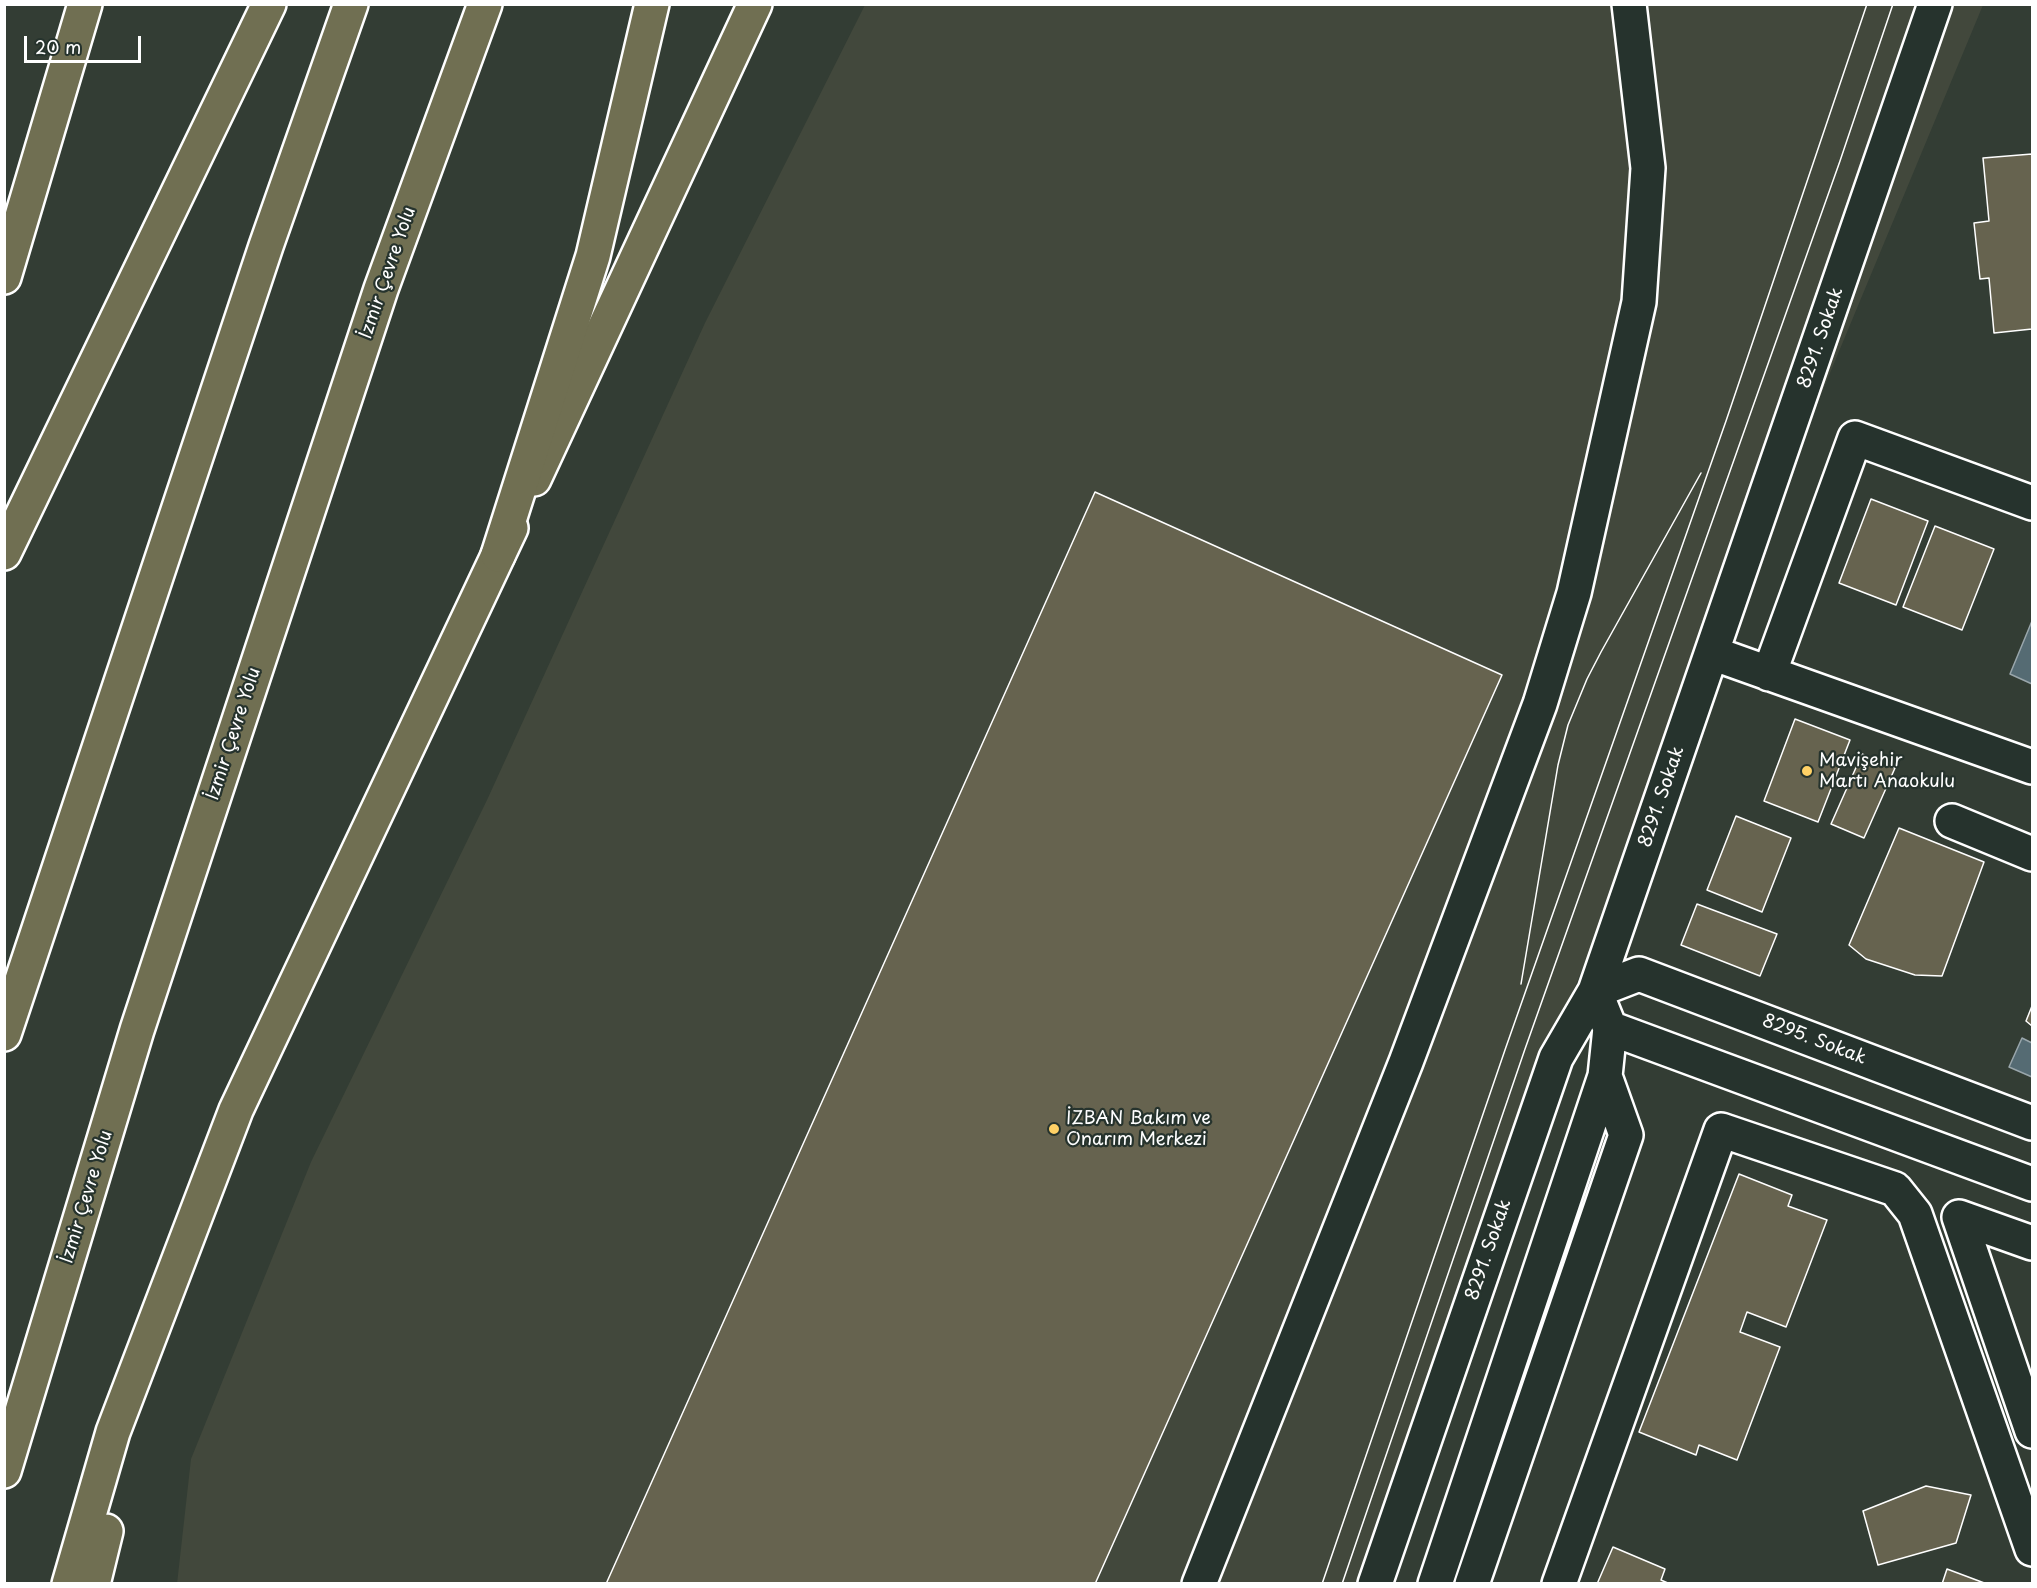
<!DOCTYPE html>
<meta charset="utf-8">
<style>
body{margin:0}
#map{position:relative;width:2037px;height:1588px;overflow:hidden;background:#333d34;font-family:"Playpen Sans",sans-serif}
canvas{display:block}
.frame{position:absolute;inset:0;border:6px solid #fff;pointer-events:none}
.scale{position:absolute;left:24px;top:36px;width:117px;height:27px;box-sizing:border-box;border:3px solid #fff;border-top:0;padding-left:8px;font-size:18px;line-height:21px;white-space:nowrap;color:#fff;-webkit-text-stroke:4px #26332d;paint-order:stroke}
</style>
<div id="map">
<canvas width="2037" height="1588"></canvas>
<div class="frame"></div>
<div class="scale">20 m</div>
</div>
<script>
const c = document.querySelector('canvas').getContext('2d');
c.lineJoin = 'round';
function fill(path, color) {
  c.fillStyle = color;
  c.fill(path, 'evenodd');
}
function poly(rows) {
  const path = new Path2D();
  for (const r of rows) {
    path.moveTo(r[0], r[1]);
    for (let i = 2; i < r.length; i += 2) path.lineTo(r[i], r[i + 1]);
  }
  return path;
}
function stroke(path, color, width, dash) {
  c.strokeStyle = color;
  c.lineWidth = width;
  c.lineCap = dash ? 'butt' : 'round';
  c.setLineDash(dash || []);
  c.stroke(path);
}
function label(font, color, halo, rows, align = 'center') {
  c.font = font + ' "Playpen Sans",sans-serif';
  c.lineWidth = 4.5;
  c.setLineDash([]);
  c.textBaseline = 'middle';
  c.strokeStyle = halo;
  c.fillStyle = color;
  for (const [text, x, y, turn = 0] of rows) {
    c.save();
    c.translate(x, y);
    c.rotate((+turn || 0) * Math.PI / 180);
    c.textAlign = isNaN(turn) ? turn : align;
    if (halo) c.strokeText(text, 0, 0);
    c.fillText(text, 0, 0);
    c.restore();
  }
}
const built = poly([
 [865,5,1983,5,1566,1008,1366,1583,177,1584,191,1459,311,1162,487,800,705,323]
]);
const water = poly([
 [2032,621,2032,684,2010,674,2032,621],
 [2022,1038,2032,1043,2032,1077,2009,1067,2022,1038]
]);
const building = poly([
 [2032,154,2032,329,1994,333,1989,278,1980,279,1974,223,1989,221,1983,158,2032,154],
 [1095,492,1502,675,1095,1584,606,1584,1095,492],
 [1871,499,1928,521,1896,605,1839,583,1871,499],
 [1935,526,1994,549,1962,630,1903,607,1935,526],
 [1795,719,1850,740,1818,822,1764,801,1795,719],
 [1862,754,1895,768,1864,838,1831,824,1862,754],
 [1736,816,1791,838,1762,912,1707,890,1736,816],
 [1899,828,1984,862,1942,976,1915,975,1866,959,1849,945,1899,828],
 [1697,904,1777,934,1760,976,1681,945,1697,904],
 [2032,1006,2032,1026,2026,1021,2032,1006],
 [1739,1174,1792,1195,1788,1206,1827,1220,1786,1327,1747,1312,1740,1332,1780,1347,1737,1460,1699,1445,1696,1455,1639,1432,1739,1174],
 [1926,1486,1971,1495,1956,1543,1878,1565,1863,1511,1926,1486],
 [1613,1547,1665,1569,1661,1580,1670,1584,1597,1584,1613,1547],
 [1947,1569,1987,1584,1942,1584,1947,1569]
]);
const minor = poly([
 [1712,653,2032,767],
 [1769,674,1855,438,2032,503],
 [1952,821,2032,854],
 [1595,991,1639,974,2032,1123],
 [1610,1028,2032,1184],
 [2032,1243,1959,1217,2032,1431],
 [1199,1584,1406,1062,1540,704,1574,593,1639,302,1648,168,1629,4],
 [1375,1584,1556,1058,1595,991,1935,4],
 [1435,1584,1605,1076,1610,1028,1595,991],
 [1472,1584,1626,1135,1605,1076],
 [1559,1584,1721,1130,1895,1189,1915,1214,2032,1549]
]);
const major = poly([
 [4,277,85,4],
 [534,479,755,4],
 [69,1584,113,1432,236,1110,511,528],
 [93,1584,106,1531]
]);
const highway = poly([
 [4,553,269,4],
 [498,555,593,256,652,4],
 [4,1034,266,246,351,4],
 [4,1471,137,1030,381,289,485,4]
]);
const tram = poly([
 [1521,984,1558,765,1568,725,1587,679,1601,652,1701,473],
 [1322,1584,1506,1047,1726,421,1867,4],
 [1342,1584,1525,1049,1840,161,1893,4]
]);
const markers = [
 [1807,771,6,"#ffd166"],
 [1054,1129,6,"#ffd166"]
];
const streetNames = [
 ["İzmir Çevre Yolu",388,273,-71],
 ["8291. Sokak",1821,338,-71],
 ["İzmir Çevre Yolu",234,734,-72],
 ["8291. Sokak",1662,797,-71],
 ["8295. Sokak",1814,1040,21],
 ["İzmir Çevre Yolu",87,1197,-73],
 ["8291. Sokak",1489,1250,-71]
];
const poiNames = [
 ["Mavişehir",1819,761],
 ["Martı Anaokulu",1819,782],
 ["İZBAN Bakım ve",1066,1119],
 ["Onarım Merkezi",1066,1140]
];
fill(built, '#42483c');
fill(water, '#556b73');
stroke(water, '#99a6ab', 1.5);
fill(building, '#66634f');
stroke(building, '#fff', 1.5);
stroke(minor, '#fff', 38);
stroke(major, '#fff', 38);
stroke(highway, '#fff', 38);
stroke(minor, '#26332d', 33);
stroke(major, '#706f52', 33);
stroke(highway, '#706f52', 33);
stroke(tram, '#fff', 1.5);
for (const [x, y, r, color] of markers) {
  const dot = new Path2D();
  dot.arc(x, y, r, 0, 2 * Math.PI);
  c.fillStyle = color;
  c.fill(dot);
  stroke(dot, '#26332d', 2);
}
label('18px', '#fff', '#26332d', streetNames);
label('18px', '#fff', '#26332d', poiNames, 'left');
</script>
